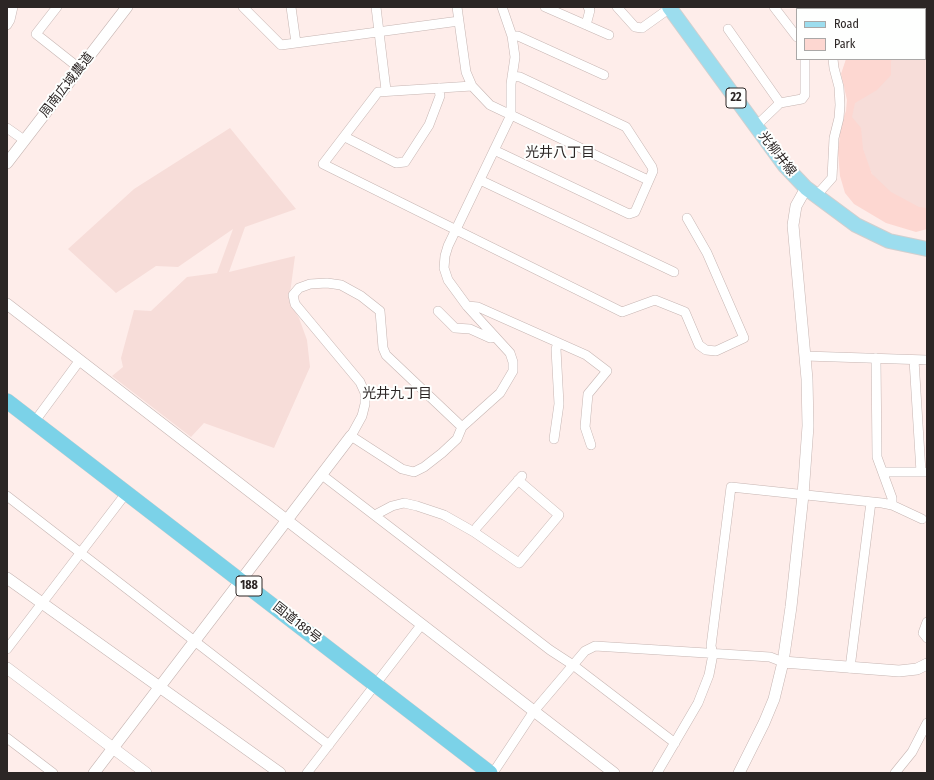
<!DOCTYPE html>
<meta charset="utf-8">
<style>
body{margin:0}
#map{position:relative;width:934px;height:780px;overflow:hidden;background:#feedea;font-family:"Fira Sans Condensed",sans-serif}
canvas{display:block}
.frame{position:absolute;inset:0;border:8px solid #2c2625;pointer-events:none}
.legend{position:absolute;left:796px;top:8px;width:130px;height:52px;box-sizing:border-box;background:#fefffe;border:1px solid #aaa8a7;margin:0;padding:5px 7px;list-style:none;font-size:12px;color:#2c2625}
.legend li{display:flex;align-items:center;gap:8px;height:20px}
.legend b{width:20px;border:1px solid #aaa8a7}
</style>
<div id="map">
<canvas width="934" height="780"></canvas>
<div class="frame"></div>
<ul class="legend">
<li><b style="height:5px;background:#9cddee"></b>Road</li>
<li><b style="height:11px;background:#fdd7d1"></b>Park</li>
</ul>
</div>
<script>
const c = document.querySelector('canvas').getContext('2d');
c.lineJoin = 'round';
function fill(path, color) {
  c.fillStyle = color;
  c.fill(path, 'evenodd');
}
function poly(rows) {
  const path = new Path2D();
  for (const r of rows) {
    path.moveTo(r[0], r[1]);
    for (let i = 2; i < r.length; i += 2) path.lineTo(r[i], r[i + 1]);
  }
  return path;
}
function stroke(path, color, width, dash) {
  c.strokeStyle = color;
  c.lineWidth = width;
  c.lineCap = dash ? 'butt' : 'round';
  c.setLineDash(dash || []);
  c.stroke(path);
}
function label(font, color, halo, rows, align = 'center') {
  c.font = font + ' "Fira Sans Condensed","Noto Sans JP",sans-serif';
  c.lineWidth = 4;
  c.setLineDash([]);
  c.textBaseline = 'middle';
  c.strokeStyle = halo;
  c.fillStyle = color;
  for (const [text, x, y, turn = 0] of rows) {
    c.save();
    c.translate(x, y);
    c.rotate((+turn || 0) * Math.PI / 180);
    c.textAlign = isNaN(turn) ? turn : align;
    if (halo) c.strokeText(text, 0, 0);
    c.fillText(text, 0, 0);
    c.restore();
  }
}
const built = poly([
 [925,28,927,28,927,218,885,205,847,115,877,59,925,59],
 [230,128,296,209,245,227,229,272,295,256,289,301,299,318,307,340,310,367,274,448,204,423,191,437,112,376,123,367,121,358,134,310,151,311,187,277,217,273,233,229,178,267,156,266,116,293,68,249,134,189]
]);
const green = poly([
 [846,59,893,59,891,61,891,75,877,90,855,103,852,117,861,128,863,149,872,174,891,192,919,207,927,208,927,229,916,232,886,223,854,204,845,193,840,176,838,153,841,124,846,111,847,100,841,74]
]);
const minor = poly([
 [57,7,36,34,79,68],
 [243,7,281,45,459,21],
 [291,7,296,43],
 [376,7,386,90],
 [457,7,466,72,472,86,490,105,648,180],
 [545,7,609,35],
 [617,7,635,27,642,28,670,8],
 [774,7,797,37],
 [7,25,10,20,13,7],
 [586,25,590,10,588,7],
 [728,29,780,103],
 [512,36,518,36,604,75],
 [472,86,378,92,323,164,622,312,655,300,685,312,699,345,706,350,716,351,744,338,707,253,687,218],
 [756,126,780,103,802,99,805,95,805,59],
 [7,128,24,140],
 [345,137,396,163,405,162,429,125,440,96,439,88],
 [494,150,629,214,635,212,653,171,652,167,626,127,520,77,512,76],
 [480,180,674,272],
 [816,196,832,178,834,138,839,118,840,105,839,87,834,68,833,59],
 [467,306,478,307,586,355,607,371,588,394,585,427,591,445],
 [438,311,455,328,470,329,490,338,495,337],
 [805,356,927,360],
 [876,358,877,457,892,498,892,505],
 [914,360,921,472],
 [35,421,80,360],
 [462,427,386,355,383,348,380,311,361,296,341,285,327,283,310,284,299,288,293,295,295,304,360,382,365,393,365,404,362,416,351,436,402,469,414,472,424,467,442,453,457,439,462,427,500,393,513,371,513,362,510,353,467,306,448,280,444,268,445,256,448,246,511,115,511,84,515,57,512,36,502,7],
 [554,439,559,404,556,349,558,343],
 [883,472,925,472],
 [322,475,550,650,573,665,675,743],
 [7,496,329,745],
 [375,515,392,506,404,503,417,506,444,515,474,532,519,563,559,515,518,480],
 [474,532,477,527,522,476],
 [927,622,923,633,927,638],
 [7,649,127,492],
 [850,668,871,502],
 [7,738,53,773],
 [307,773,422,624],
 [493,773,534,711,585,651,595,646,770,657,783,662],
 [657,773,698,703,709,675,713,654,711,646,731,487,882,503,892,505,922,519],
 [895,773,912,752,927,723]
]);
const tertiary = poly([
 [7,163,127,7],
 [7,304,614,773],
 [7,578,280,773],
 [783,662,899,671,917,669,927,664],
 [7,668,146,773],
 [94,773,351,436],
 [739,773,764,723,774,699,783,662,791,607,803,495,808,426,807,379,793,225,796,206,806,188]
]);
const primary = poly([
 [669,7,785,166,806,188,856,225,889,241,927,249]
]);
const trunk = poly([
 [7,401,490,773]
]);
const shields = [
 [736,98,20],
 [249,586,26]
];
const shieldNames = [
 ["22",736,98],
 ["188",249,586]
];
const streetNames = [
 ["周南広域農道",67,85,-52],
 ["光柳井線",777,154,52],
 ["国道188号",297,623,38]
];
const neighbourhoodNames = [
 ["光井八丁目",560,153],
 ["光井九丁目",397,394]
];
fill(built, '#f7ddd9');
fill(green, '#fdd7d1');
stroke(minor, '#c6b5b2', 10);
stroke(tertiary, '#c6b5b2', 12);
stroke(primary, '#d1cfcf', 16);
stroke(trunk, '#d1cfcf', 16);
stroke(minor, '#fff', 9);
stroke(tertiary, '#fff', 11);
stroke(primary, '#9cddee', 14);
stroke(trunk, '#7bd2e8', 15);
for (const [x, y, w] of shields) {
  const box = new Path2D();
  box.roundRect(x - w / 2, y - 10, w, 20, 3);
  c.fillStyle = '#fefffe';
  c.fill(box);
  stroke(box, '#2c2625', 1);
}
label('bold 12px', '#2c2625', null, shieldNames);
label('13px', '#2c2625', '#fefffe', streetNames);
label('14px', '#2c2625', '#fefffe', neighbourhoodNames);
</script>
